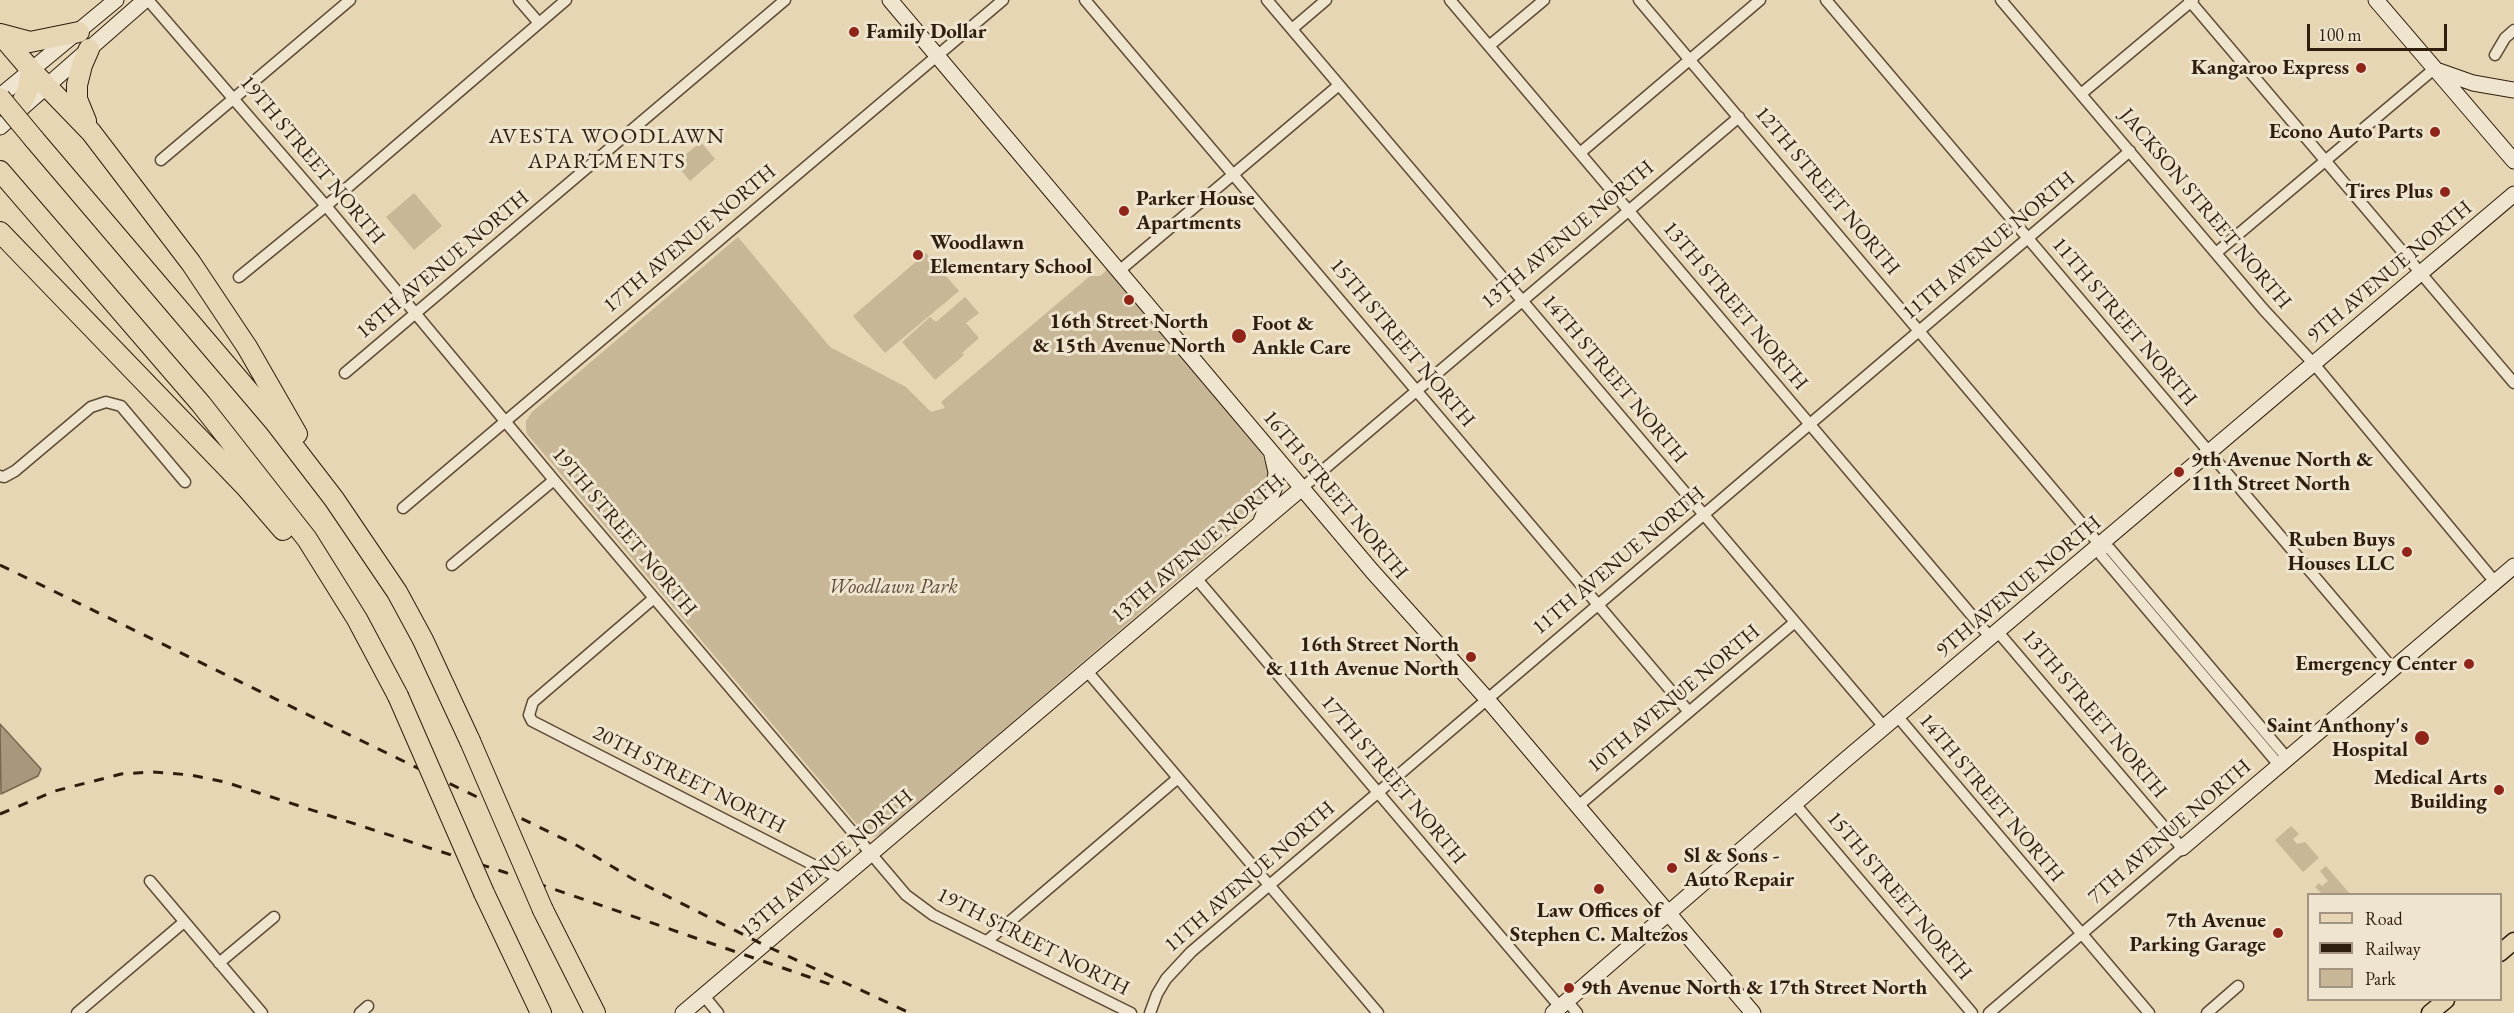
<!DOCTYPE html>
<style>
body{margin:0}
#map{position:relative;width:2514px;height:1013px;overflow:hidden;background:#e6d6b3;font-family:"EB Garamond",serif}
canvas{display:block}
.legend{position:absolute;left:2307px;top:893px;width:195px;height:108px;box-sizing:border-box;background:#efe4ce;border:2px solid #a29481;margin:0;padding:8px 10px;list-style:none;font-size:18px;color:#2f1d0d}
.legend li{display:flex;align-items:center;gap:12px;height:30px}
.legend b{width:30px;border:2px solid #a29481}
.scale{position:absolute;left:2307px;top:24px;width:140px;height:27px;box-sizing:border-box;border:3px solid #2f1d0d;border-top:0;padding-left:8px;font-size:18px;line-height:21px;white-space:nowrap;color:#2f1d0d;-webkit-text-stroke:4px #efe4ce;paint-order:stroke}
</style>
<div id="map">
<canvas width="2514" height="1013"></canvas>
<ul class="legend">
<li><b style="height:8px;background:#e6d6b3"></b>Road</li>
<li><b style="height:8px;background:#2f1d0d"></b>Railway</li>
<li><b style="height:16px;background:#c7b797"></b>Park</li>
</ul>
<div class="scale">100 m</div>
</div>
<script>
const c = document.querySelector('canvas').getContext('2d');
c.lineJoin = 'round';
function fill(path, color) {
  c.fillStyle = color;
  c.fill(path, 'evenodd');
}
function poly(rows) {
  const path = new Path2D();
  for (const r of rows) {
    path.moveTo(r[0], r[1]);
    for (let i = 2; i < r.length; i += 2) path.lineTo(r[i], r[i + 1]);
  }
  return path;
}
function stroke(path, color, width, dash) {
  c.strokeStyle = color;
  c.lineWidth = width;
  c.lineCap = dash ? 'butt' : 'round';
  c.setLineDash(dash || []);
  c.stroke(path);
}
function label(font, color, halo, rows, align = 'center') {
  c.font = font + ' "EB Garamond",serif';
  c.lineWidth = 6;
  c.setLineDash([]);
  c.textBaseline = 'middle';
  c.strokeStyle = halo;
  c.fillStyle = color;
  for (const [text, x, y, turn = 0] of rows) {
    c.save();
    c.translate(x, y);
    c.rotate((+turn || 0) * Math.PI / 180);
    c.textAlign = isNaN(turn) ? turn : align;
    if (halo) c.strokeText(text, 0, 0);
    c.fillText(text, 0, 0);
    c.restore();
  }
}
const green = poly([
 [701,142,715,159,690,181,675,163],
 [414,193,442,226,414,250,386,217],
 [738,237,830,347,906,387,931,412,945,408,941,402,1090,276,1100,276,1108,269,1262,454,1270,476,1264,501,1204,558,884,832,875,837,866,835,527,434,526,429,526,421,532,412],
 [926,253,959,291,885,353,853,316],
 [965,297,979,313,966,323,979,338,962,353,964,355,935,380,902,342,930,317,936,322],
 [2291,826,2299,834,2293,839,2297,844,2305,842,2319,858,2303,872,2275,840],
 [2326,866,2350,894,2322,894,2315,887,2319,883,2322,886,2328,881,2320,871]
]);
const water = poly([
 [0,724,41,769,38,776,1,794,0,724]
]);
const street = poly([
 [148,0,326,206,554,480,906,895,933,915,1131,1013],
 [519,0,539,23],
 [1085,0,1689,712],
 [1267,0,1885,728],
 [1450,0,1991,638],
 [1639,0,2100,545,2110,549,2287,758],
 [1826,0,2393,669],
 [2001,0,2264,310,2314,364,2495,582],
 [2189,0,2514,383],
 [1292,29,1326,0],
 [1489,46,1544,0],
 [2495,55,2505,38,2514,30],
 [2081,94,2193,0],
 [1580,153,1760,0],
 [161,160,350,0],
 [2216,253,2434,69],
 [1119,271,1339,85],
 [239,277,326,206,566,0],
 [345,373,785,0],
 [0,476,4,477,15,471,91,407,106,402,121,406,185,482],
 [1302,488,1739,117],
 [403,508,1003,0],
 [2100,545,2101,555,2279,765],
 [452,565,554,480],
 [1196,578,1560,1007],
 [654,598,533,702,529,715,532,721,841,879],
 [1087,671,1378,1013],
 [1898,717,2149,1013],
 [1795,804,1972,1013],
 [1578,806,1795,622],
 [150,881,262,1013],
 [987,941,1178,778],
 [219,963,274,917],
 [704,996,718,1013],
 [1567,1001,1577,1013],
 [77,1013,184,922],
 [360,1013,368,1006],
 [1150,1013,1157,994,1166,979,1191,952,2130,151],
 [1989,1013,2182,848,1998,632],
 [2207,1013,2238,986]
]);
const secondary = poly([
 [890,0,1372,571,1487,699,1753,1013],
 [2376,0,2514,161],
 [2439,71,2473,83,2514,90],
 [0,96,116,0],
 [0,127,145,0],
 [1261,521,1274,489,1276,472,1272,455],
 [2182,848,2514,566],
 [683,1013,1302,488],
 [1553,1013,1844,761,2514,194]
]);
const primary = poly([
 [2500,953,2514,941],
 [2430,1013,2446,1000]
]);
const highway = poly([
 [0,34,31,70,91,132,191,263,247,347,297,434],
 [0,34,30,42,79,32],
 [16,114,28,90,31,70],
 [86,121,77,99,77,85,82,65,89,49],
 [34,139,274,421,334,499,397,592,423,640,470,741],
 [0,171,201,404,307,539,357,619,398,696],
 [0,232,245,486,283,530],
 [484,893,541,1013],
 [543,910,595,1013]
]);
const rail = poly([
 [0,565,578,846,633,879,764,945,910,1013],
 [0,814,55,791,121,774,153,772,191,775,225,782,504,872,838,987]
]);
const highwayBridge = poly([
 [0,98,34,139],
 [398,696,484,893],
 [470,741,543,910]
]);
const markers = [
 [854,32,6,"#8f2418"],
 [2361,68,6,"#8f2418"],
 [2435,132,6,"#8f2418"],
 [2445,192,6,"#8f2418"],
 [1124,211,6,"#8f2418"],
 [918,255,6,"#8f2418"],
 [1129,300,6,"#8f2418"],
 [1239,336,8,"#8f2418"],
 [2179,472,6,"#8f2418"],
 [2407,552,6,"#8f2418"],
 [1471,657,6,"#8f2418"],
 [2469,664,6,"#8f2418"],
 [2422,738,8,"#8f2418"],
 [2499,790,6,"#8f2418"],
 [1672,868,6,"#8f2418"],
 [1599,889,6,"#8f2418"],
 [2278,933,6,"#8f2418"],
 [1569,988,6,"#8f2418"]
];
const poiNames = [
 ["Family Dollar",866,32,"left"],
 ["Kangaroo Express",2349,68],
 ["Econo Auto Parts",2423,132],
 ["Tires Plus",2433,192],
 ["Parker House",1136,199,"left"],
 ["Apartments",1136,223,"left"],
 ["Woodlawn",930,243,"left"],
 ["Elementary School",930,267,"left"],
 ["16th Street North",1129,322,"center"],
 ["& 15th Avenue North",1129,346,"center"],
 ["Foot &",1252,324,"left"],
 ["Ankle Care",1252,348,"left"],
 ["9th Avenue North &",2191,460,"left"],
 ["11th Street North",2191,484,"left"],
 ["Ruben Buys",2395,540],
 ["Houses LLC",2395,564],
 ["16th Street North",1459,645],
 ["& 11th Avenue North",1459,669],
 ["Emergency Center",2457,664],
 ["Saint Anthony's",2408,726],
 ["Hospital",2408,750],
 ["Medical Arts",2487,778],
 ["Building",2487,802],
 ["Sl & Sons -",1684,856,"left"],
 ["Auto Repair",1684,880,"left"],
 ["Law Offices of",1599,911,"center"],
 ["Stephen C. Maltezos",1599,935,"center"],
 ["7th Avenue",2266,921],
 ["Parking Garage",2266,945],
 ["9th Avenue North & 17th Street North",1581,988,"left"]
];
const streetNames = [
 ["19TH STREET NORTH",312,160,50],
 ["12TH STREET NORTH",1827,191,50],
 ["JACKSON STREET NORTH",2205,209,50],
 ["13TH AVENUE NORTH",1568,235,-40],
 ["17TH AVENUE NORTH",690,239,-40],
 ["11TH AVENUE NORTH",1989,246,-40],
 ["18TH AVENUE NORTH",443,265,-40],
 ["9TH AVENUE NORTH",2390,272,-40],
 ["13TH STREET NORTH",1735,306,50],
 ["11TH STREET NORTH",2124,322,50],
 ["15TH STREET NORTH",1402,343,50],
 ["14TH STREET NORTH",1614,379,50],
 ["16TH STREET NORTH",1335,495,50],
 ["19TH STREET NORTH",624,532,50],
 ["13TH AVENUE NORTH",1198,549,-40],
 ["11TH AVENUE NORTH",1619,561,-40],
 ["9TH AVENUE NORTH",2019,587,-40],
 ["10TH AVENUE NORTH",1674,699,-40],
 ["13TH STREET NORTH",2094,714,50],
 ["20TH STREET NORTH",689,780,27],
 ["17TH STREET NORTH",1393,780,50],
 ["14TH STREET NORTH",1991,798,50],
 ["7TH AVENUE NORTH",2170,832,-41],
 ["13TH AVENUE NORTH",827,864,-40],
 ["11TH AVENUE NORTH",1250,877,-41],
 ["15TH STREET NORTH",1899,896,50],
 ["19TH STREET NORTH",1033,942,27]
];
const parkNames = [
 ["Woodlawn Park",893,587]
];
const neighbourhoodNames = [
 ["AVESTA WOODLAWN",607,137],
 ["APARTMENTS",607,162]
];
fill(green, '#c7b797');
fill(water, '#a8977b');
stroke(water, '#78664f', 1.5);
stroke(street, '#5d4b36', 13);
stroke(secondary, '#2f1d0d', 17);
stroke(primary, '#2f1d0d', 19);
stroke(highway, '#2f1d0d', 22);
stroke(street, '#efe4ce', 10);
stroke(secondary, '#efe4ce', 15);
stroke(primary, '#e6d6b3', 16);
stroke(highway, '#e6d6b3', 20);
stroke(rail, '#2f1d0d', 3, [10, 10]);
stroke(highwayBridge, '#2f1d0d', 22, []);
stroke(highwayBridge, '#e6d6b3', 20);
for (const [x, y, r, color] of markers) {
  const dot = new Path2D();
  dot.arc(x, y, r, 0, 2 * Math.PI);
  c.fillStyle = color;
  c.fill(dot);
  stroke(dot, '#efe4ce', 2);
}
label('bold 21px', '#2f1d0d', '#efe4ce', poiNames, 'right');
label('21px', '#2f1d0d', '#efe4ce', streetNames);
label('italic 21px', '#5d4b36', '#efe4ce', parkNames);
c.letterSpacing = '1.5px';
label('22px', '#2f1d0d', '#efe4ce', neighbourhoodNames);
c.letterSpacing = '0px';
</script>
